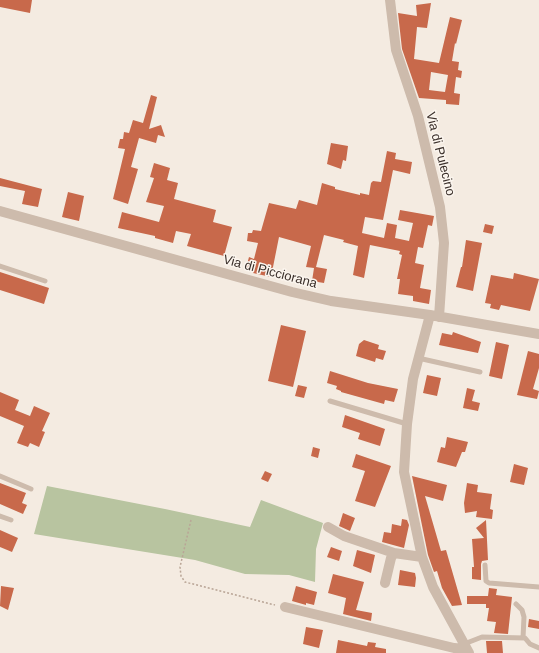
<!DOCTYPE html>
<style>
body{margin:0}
canvas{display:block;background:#f4ebe1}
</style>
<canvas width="539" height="653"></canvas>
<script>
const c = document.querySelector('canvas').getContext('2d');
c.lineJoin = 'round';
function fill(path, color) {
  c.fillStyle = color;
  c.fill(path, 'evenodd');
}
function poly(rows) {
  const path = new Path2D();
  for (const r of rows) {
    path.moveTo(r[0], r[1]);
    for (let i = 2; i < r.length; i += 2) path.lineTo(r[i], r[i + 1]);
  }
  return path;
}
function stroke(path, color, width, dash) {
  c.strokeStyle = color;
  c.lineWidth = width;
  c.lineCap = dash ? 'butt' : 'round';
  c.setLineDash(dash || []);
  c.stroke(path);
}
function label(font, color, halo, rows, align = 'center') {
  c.font = font + ' Helvetica,sans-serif';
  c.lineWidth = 3;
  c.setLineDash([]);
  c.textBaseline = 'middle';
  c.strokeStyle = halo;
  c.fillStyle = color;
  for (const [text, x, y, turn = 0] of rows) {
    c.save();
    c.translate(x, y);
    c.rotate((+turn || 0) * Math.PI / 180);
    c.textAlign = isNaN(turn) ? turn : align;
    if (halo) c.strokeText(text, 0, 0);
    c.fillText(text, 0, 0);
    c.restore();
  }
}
const green = poly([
 [47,486,165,509,250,527,261,500,323,523,316,549,315,582,289,575,245,574,195,560,34,534]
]);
const building = poly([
 [0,0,32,0,30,13,0,7],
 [431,3,427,28,417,27,414,59,439,63,450,17,462,20,456,44,455,43,452,61,459,62,458,70,462,71,461,78,456,77,454,93,460,94,459,105,446,104,446,100,419,98,402,49,398,13,417,16,416,5],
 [431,72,448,75,445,92,429,90],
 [151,95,157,97,149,129,161,125,165,137,158,135,156,143,139,138,131,167,138,169,128,204,113,199,125,149,118,148,120,139,123,139,124,132,129,133,133,120,143,123],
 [331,143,348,146,346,161,343,160,341,169,327,164],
 [387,151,396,153,395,159,412,162,410,174,393,170,383,220,365,217,362,233,384,238,387,223,397,225,395,238,409,241,413,223,398,220,400,210,434,216,432,226,428,225,423,248,418,247,415,263,424,265,420,288,431,290,429,304,413,301,413,296,398,294,400,279,397,279,402,255,399,254,400,251,370,245,364,278,353,275,358,246,343,242,344,240,324,235,316,267,327,269,324,283,312,281,314,268,306,267,311,246,279,237,271,277,253,273,254,269,246,268,249,257,254,259,258,243,247,241,248,233,252,233,253,230,261,231,269,203,296,209,299,200,317,205,322,183,335,187,335,189,360,195,360,193,369,195,371,183,373,181,381,182],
 [154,163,170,168,167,180,178,183,174,199,216,210,213,222,232,227,224,256,187,246,191,234,176,231,173,243,155,238,155,236,118,228,122,212,159,222,164,206,146,202,154,178,150,177],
 [0,178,42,189,38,207,22,204,25,191,0,186],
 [68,192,84,196,79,221,62,217],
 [485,224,494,226,492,234,483,232],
 [466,240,482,243,473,291,456,287,461,267,462,267],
 [0,272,49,288,44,304,0,290],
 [514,273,539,279,530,311,501,305,499,310,490,308,491,304,485,303,491,275,513,279],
 [281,325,306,331,293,387,268,381],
 [453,332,481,342,478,353,439,345,442,333,452,335],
 [364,340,379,345,378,349,386,351,383,360,376,358,375,362,356,356,359,344],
 [496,342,509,345,502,379,489,376],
 [528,351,539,354,539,368,533,389,539,391,537,399,517,395],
 [330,371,368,383,398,389,394,402,385,400,384,404,341,392,341,391,336,389,337,386,327,383],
 [427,375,441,378,437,396,423,393],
 [298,385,307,387,304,398,295,396],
 [467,388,475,390,472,401,480,403,478,411,463,408],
 [0,392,19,400,15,410,30,416,34,406,50,413,42,431,45,432,39,447,30,443,28,447,17,443,24,426,0,416],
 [345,415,385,429,380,446,358,439,360,433,342,427],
 [447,437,468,442,465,452,462,452,456,467,437,462,441,447,445,448],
 [313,447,320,449,318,458,311,456],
 [356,454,391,466,375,507,355,501,365,471,352,467],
 [514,464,528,468,524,485,510,482],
 [265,471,272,474,268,482,261,479],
 [412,476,447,485,443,501,425,496,441,551,446,550,462,605,452,606,442,588,437,571,434,572,428,555],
 [0,483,26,493,22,503,27,505,23,514,0,504],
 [467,483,478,485,477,492,492,494,490,509,493,510,492,519,476,517,477,511,465,513,464,503],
 [343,513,355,518,350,531,339,526],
 [402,519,407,520,409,525,404,548,382,542,384,532,391,533,392,524,401,526],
 [486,520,488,560,482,561,481,564,481,580,472,579,472,567,474,567,472,539,484,538,476,528],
 [0,530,18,538,12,552,0,547],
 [331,547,342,551,339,561,327,557],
 [357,550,375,555,371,573,353,566],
 [400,570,415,573,416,578,415,587,398,585],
 [333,574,364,582,356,610,372,613,371,621,343,614,346,598,328,593],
 [1,586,14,588,8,610,0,606],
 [296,586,317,592,314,605,306,603,306,605,292,601],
 [489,588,497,589,496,595,512,597,508,634,494,633,496,622,487,621,489,608,486,608,486,604,467,604,467,596,488,596],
 [529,619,539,621,539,629,528,627],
 [306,627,323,630,319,648,303,644],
 [338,640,367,646,368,642,376,643,375,647,386,649,386,653,336,653],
 [486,641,502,641,503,653,487,653]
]);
const path = poly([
 [191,520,180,567,181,576,185,582,275,605]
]);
const lane = poly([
 [0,266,45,281],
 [418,358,480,372],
 [330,401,407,424],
 [0,476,31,489],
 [0,516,11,520],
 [485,565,486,581,489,583,539,587],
 [516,604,522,610,524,617,523,638],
 [464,644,482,637,525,638,530,644,539,648]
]);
const street = poly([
 [390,0,396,50,418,116,440,207,444,243,439,317],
 [0,211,292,292,331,301,430,315,539,334],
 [430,315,413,379,407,424,404,472,422,557,433,587,469,653],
 [328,527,344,536,394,553,422,557],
 [385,583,391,558,394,553],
 [285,607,454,648,466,649]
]);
const streetNames = [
 ["Via di Pulecino",440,154,76],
 ["Via di Picciorana",270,272,15]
];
fill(green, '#b8c4a0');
fill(building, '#c8694b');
stroke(path, '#b9a596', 1.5, [2, 2]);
stroke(lane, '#cdbbac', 5);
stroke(street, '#cdbbac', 10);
label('13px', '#3b302b', '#fbf5ee', streetNames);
</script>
